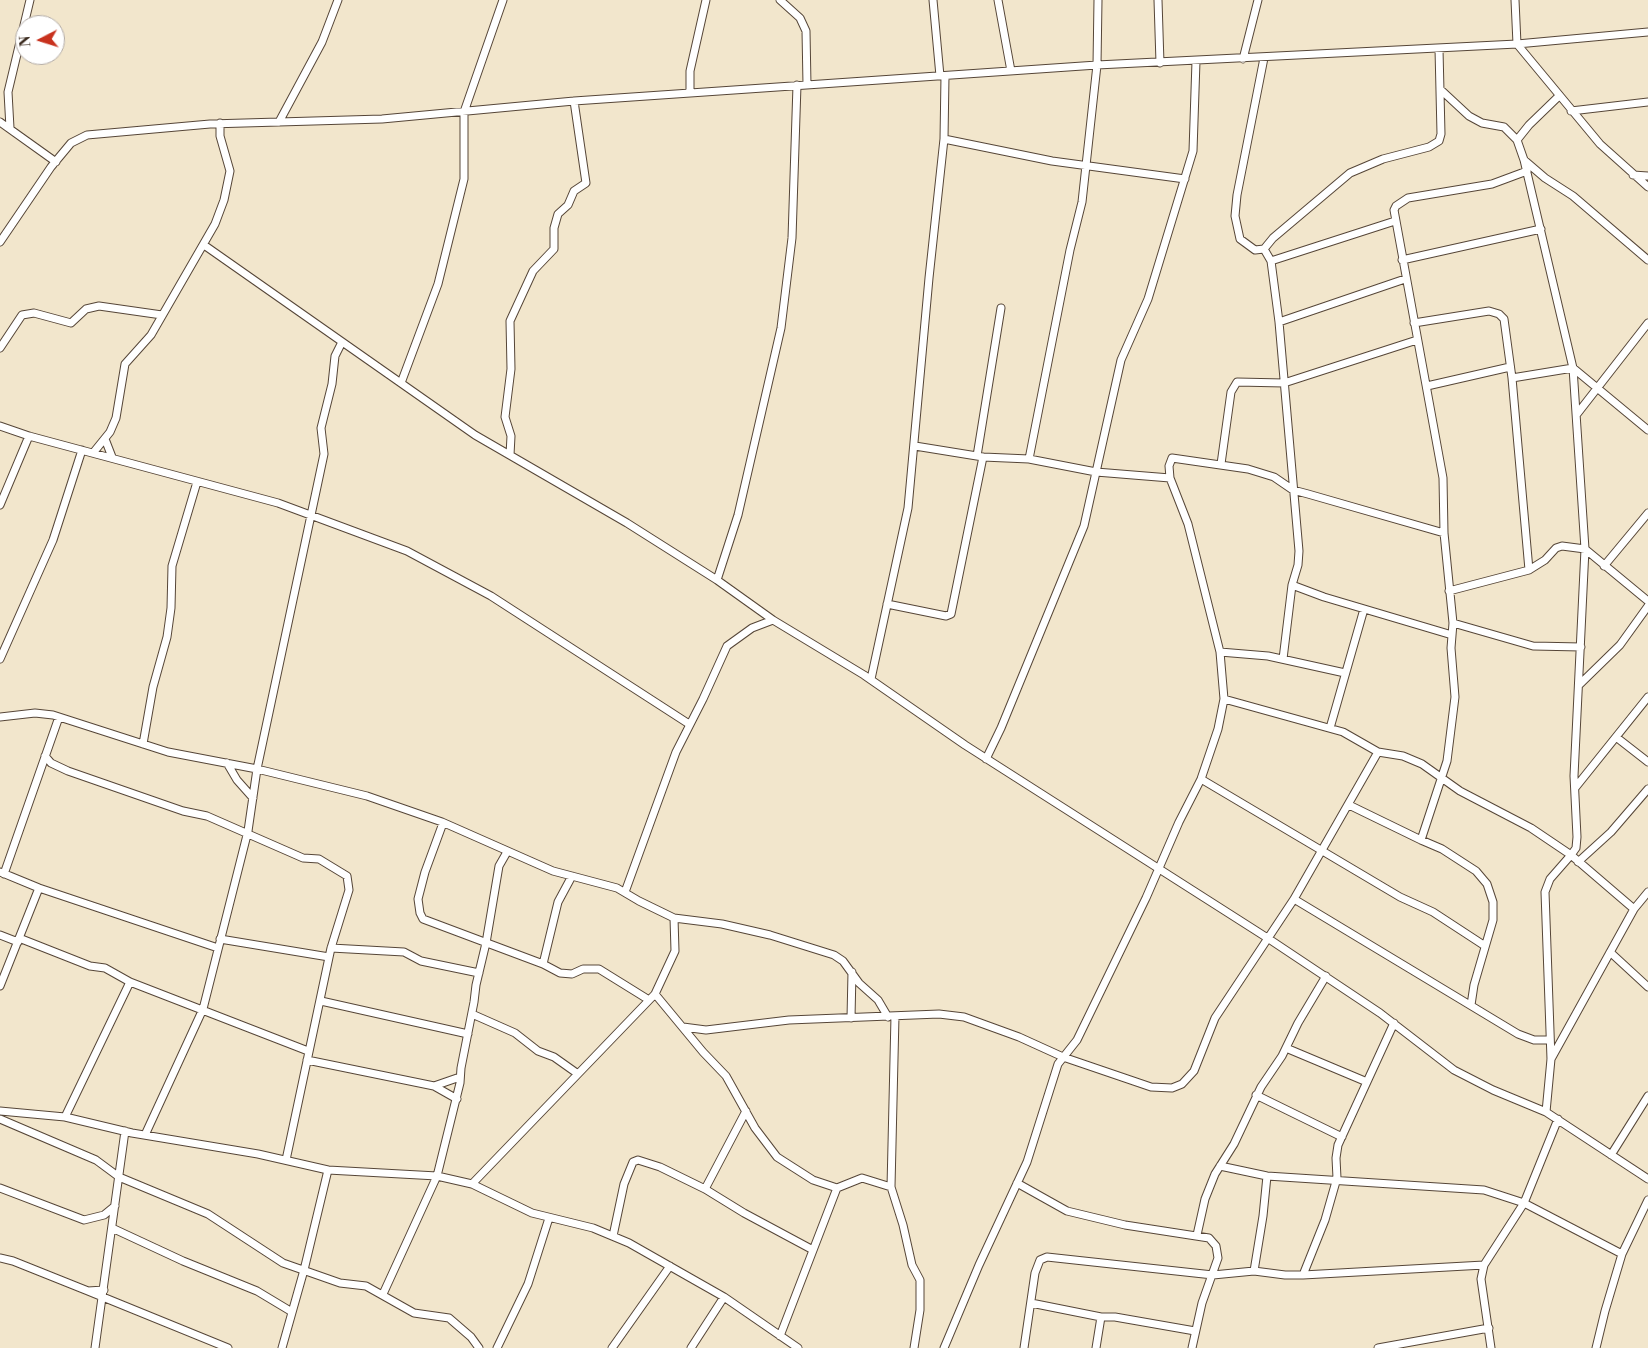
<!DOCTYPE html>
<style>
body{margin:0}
#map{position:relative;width:1648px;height:1348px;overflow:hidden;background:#f2e6cc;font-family:"Libre Bodoni",serif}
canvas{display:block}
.north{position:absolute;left:15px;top:15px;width:50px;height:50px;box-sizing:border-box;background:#fff;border:1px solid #b1aaa5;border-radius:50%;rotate:265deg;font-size:14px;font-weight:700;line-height:20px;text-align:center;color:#3b2a1e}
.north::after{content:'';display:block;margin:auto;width:18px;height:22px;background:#c8321e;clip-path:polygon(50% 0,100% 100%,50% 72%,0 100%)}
</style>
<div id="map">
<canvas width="1648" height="1348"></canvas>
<div class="north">N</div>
</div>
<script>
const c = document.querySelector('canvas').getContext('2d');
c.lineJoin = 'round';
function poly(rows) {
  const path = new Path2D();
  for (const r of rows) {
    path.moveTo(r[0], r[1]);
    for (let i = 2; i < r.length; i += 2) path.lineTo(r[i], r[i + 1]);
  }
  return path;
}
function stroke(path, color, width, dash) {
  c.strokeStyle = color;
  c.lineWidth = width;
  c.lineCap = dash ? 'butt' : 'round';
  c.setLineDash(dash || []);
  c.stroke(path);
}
const minor = poly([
 [780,0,800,18,806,31,807,85],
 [933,0,940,76],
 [998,0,1011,71],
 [1158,0,1160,63],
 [1515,0,1517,44,1600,144,1648,187],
 [1264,58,1237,195,1235,216,1240,239,1255,250,1264,249],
 [1243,59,1258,0],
 [1441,90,1469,116,1482,123,1504,127,1517,140,1524,160,1573,368,1585,549,1574,776,1577,837,1576,848,1571,855,1550,879,1545,892,1551,1059,1546,1112],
 [690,93,690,71,706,0],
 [1571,111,1648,102],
 [0,122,56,162],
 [279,122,322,42,338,0],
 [10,128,8,92,30,0],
 [944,139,1052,161,1185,179],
 [1517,140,1529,125,1559,96],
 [1524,160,1545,178,1573,196,1648,260],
 [1633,175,1648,176],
 [0,242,51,167,71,143,87,135,210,124,382,119,574,101,1097,65,1517,44,1648,32],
 [204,245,475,435,627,523,717,580,773,620,864,675,965,745,1269,939,1380,1013,1454,1070,1493,1090,1546,1112,1648,1179],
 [1264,249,1273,238,1350,173,1383,159,1429,147,1439,141,1441,134,1439,49],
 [1264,249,1271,261,1395,221],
 [1402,260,1541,229],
 [1271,261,1279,322,1299,551,1298,565,1292,585,1324,597,1452,635],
 [1279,322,1405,279],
 [1414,323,1489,311,1499,314,1504,319,1512,378,1529,570],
 [0,348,22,315,34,313,71,323,86,309,99,306,162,315],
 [1512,378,1573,368,1648,430],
 [401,383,438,284,464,179,464,112,503,0],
 [1427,386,1510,367],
 [1577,414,1648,323],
 [0,426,29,436,278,503,407,551,491,596,689,724],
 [105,439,112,457],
 [915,446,983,457,1029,459,1096,472,1170,478],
 [93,453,110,432,116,418,125,364,151,335,215,224,224,200,230,171,220,136,220,123],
 [510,455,511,436,505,417,511,369,510,321,533,271,554,249,554,228,558,214,568,205,574,191,586,183,574,101],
 [977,456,1001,308],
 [1029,459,1070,250,1082,202,1097,65,1098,0],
 [1221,464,1231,392,1237,382,1284,383,1417,340],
 [0,505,29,436],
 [1604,566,1648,513],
 [717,580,738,515,781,328,792,238,797,85],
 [1449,591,1529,570,1545,560,1556,548,1562,546,1585,549,1648,601],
 [887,604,946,616,951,614,983,457],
 [1453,623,1533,646,1581,647],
 [1220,652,1268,656,1345,673],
 [0,659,53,540,82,450],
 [1283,659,1292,585],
 [871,679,908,508,929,278,944,139,945,76],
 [1579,685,1620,645,1648,606],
 [0,717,35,713,53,715,168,752,257,769,367,796,442,822,553,871,617,888,639,901,674,918,722,924,770,935,834,955,843,961,859,983,878,1000,888,1017],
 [1330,728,1364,609],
 [1616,737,1648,762],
 [143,744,153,687,167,637,171,608,172,566,197,482],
 [1378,752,1403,756,1422,764,1460,791,1531,828,1571,855,1634,909],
 [45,756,51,763,68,771,183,811,207,816,303,858,319,859,347,876,349,890,331,948,286,1160],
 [986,759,1001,728,1084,526,1121,360,1148,299,1193,151,1196,61],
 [227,763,237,780,253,798],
 [1201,779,1400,897,1433,912,1485,946],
 [1575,788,1648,697],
 [1349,805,1421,840],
 [443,823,425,872,418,899,420,913,423,919,543,964,560,973,572,974,583,969,599,969,649,1000],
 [1578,862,1611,832,1648,789],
 [0,872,39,888,218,948],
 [4,874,59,717],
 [625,892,676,752,703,699,727,646,752,628,773,620],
 [1294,899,1518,1034,1534,1040,1550,1040],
 [0,935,18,942],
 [19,938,90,966,105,968,130,982,308,1051],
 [220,939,329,957],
 [331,948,404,952,421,961,479,973],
 [1610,952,1648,987],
 [543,964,558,902,572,876],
 [0,986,39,888],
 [655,994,675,951,674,918],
 [321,1001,468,1034],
 [1471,1005,1474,985,1493,920,1493,902,1487,884,1476,871,1442,849,1421,840,1447,761,1455,697,1451,648,1453,623,1444,533,1443,478,1394,210,1396,206,1408,198,1492,184,1527,171],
 [472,1014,515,1033,538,1051,554,1057,578,1074],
 [895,1016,891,1187,903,1225,912,1265,920,1280,920,1310,914,1348],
 [851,1018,852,972],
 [683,1027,706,1030,789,1020,939,1014,964,1017,1019,1037,1063,1057,1151,1087,1172,1088,1182,1084,1194,1071,1215,1018,1294,899,1378,752,1343,732,1224,699],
 [1286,1048,1367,1082],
 [1551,1059,1634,909,1648,892],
 [307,1060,434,1086,457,1099],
 [434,1086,460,1077],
 [1256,1095,1342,1137],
 [0,1111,65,1117,132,1133,258,1154,328,1170,437,1176,472,1184,532,1213,593,1228,629,1243,724,1297,798,1348],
 [65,1117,130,982],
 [0,1119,96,1160,119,1177,208,1214,283,1263,340,1283,366,1286,414,1313,449,1318,471,1337,479,1348],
 [145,1135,203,1009,248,831,257,769,324,454,321,428,332,384,335,356,342,342],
 [1611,1155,1648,1096],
 [1220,1166,1267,1176,1484,1190,1524,1203,1622,1254],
 [1017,1183,1067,1211,1125,1225,1209,1238,1216,1246,1218,1258,1202,1303,1192,1348],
 [472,1184,655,994,703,1052,726,1076,755,1128,777,1157,813,1180,837,1188],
 [0,1188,84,1220,104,1215,115,1206],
 [705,1189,746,1111],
 [112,1228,183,1261,257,1291,292,1312],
 [1197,1235,1205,1199,1215,1174,1234,1144,1261,1087,1282,1056,1298,1023,1326,976],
 [613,1236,624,1184,633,1162,638,1160,660,1167,705,1189,744,1213,813,1250],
 [0,1258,13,1261,88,1291,104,1290],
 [1254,1271,1263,1216,1267,1176],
 [1303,1275,1325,1220,1337,1178,1336,1158,1338,1145,1394,1023],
 [88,1291,228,1348],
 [383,1294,437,1176,460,1083,461,1068,474,1002,476,985,486,943,499,866,507,852],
 [1031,1303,1101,1317,1115,1317,1195,1331],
 [780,1336,837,1188,862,1178,891,1187],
 [95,1348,125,1131],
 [282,1348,304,1270,328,1170],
 [497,1348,528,1284,549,1218],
 [612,1348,670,1266],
 [691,1348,724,1297],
 [944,1348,979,1265,1027,1162,1058,1064,1077,1040,1146,898,1179,822,1201,779,1218,729,1224,699,1220,652,1188,524,1170,478,1169,466,1172,458,1248,469,1274,477,1293,490,1308,494,1444,533],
 [1024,1348,1035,1273,1040,1260,1047,1257,1213,1275,1254,1271,1285,1275,1303,1275,1484,1265],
 [1096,1348,1101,1317],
 [1378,1348,1489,1328],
 [1491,1348,1481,1279,1484,1265,1524,1203,1558,1119],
 [1596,1348,1605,1311,1622,1254,1648,1200]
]);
stroke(minor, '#564638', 9);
stroke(minor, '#fff', 7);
</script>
